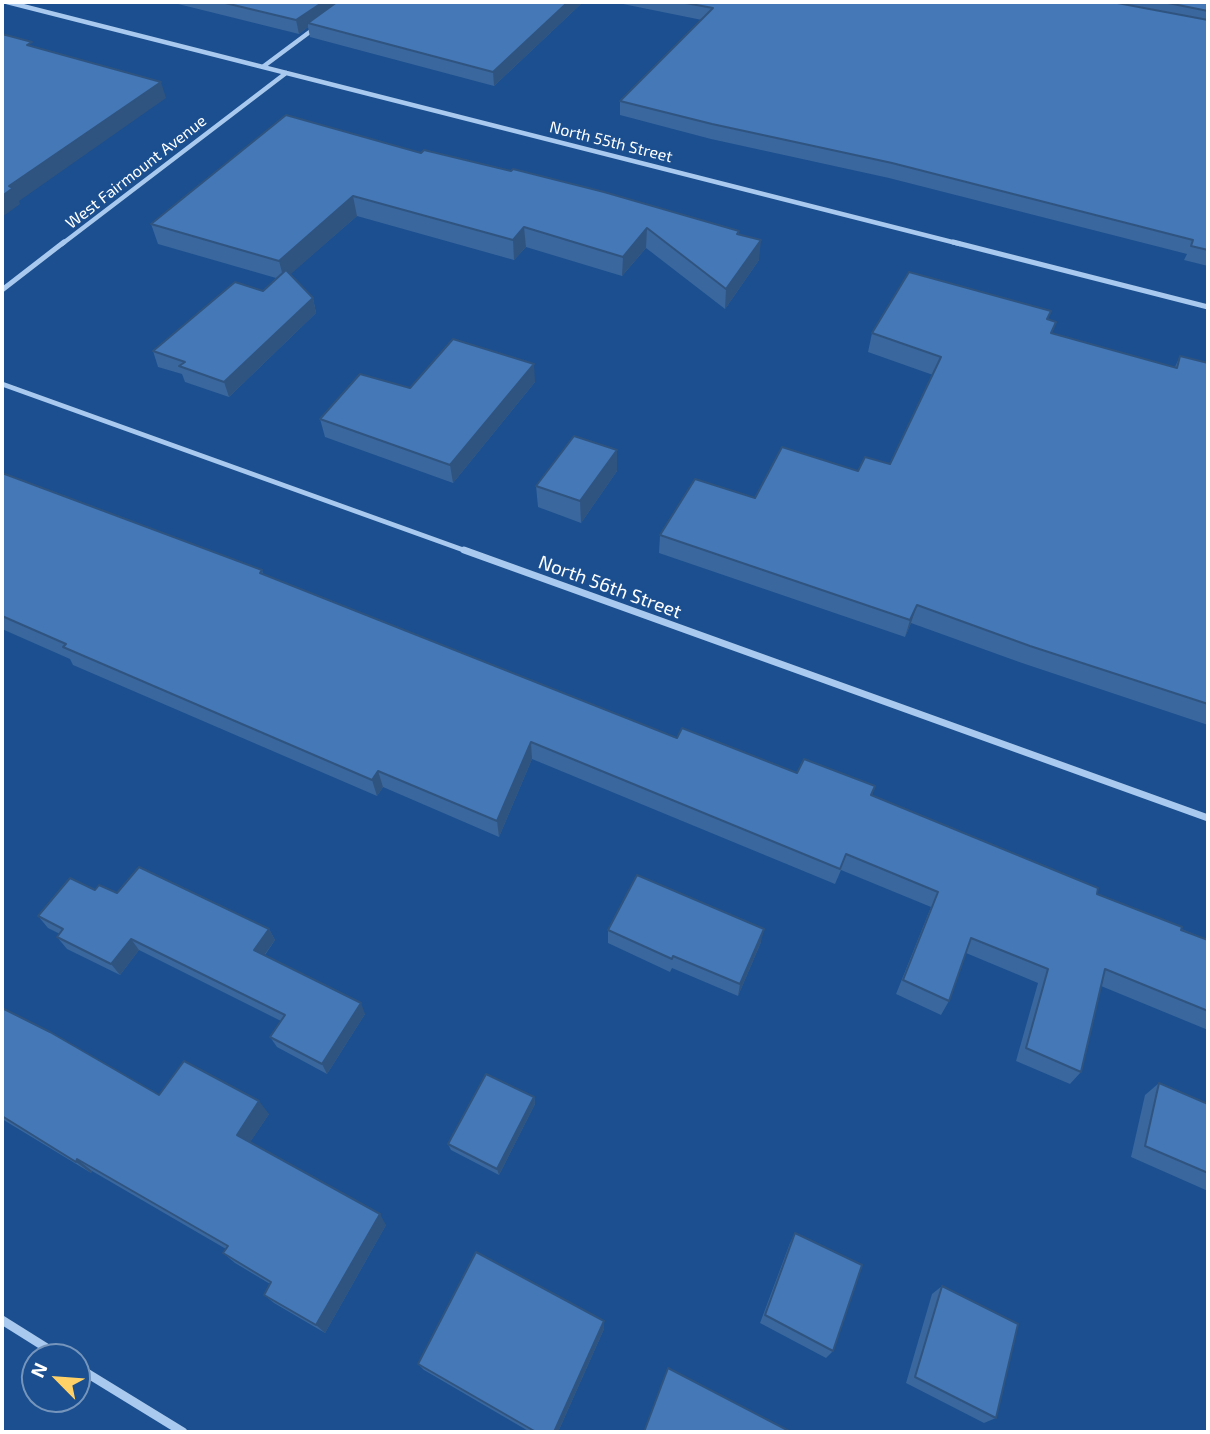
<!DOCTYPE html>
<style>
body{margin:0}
#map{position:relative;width:1210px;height:1434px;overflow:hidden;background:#1b4f8f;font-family:"Exo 2",sans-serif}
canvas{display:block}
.frame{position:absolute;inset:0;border:4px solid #fff;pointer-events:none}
.north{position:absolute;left:21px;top:1343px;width:70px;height:70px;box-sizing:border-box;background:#1b4f8f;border:2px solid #7695bc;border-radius:50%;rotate:295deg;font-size:19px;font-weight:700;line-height:28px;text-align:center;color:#fff}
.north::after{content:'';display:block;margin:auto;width:24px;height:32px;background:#ffd166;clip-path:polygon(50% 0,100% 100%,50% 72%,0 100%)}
</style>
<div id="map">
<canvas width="1210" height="1434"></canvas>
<div class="frame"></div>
<div class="north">N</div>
</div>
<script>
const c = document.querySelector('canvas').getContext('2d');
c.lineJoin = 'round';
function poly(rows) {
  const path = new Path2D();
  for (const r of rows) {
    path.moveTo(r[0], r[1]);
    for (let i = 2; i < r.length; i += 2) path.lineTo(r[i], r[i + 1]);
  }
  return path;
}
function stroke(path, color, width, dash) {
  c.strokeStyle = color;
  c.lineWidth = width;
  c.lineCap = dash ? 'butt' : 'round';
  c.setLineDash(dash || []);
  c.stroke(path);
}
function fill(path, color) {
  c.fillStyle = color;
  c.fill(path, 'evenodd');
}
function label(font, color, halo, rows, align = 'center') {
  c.font = font + ' "Exo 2",sans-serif';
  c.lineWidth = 5;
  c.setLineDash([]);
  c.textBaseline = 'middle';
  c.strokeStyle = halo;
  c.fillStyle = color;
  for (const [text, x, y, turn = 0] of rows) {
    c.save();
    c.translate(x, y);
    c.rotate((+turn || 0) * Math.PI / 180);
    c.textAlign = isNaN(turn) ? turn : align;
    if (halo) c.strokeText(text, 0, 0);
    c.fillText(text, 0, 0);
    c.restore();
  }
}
const streetFar3 = poly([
 [7,2,960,244],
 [264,66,315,28],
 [62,244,286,73]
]);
const streetFar2 = poly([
 [953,242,1208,307],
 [2,290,64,242],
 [2,384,469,552]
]);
const streetFar1 = poly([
 [464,550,1208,818]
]);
const street = poly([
 [2,1320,61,1357],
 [77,1367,183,1432]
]);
const wall = poly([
 [170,2,583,2,494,86,310,37,308,27,299,34],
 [613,2,1208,2,1208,266,1184,260,1187,254,889,178,711,139,620,115,620,101,702,20],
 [421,153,739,231,739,234,759,260,725,309,646,248,622,276,526,247,514,260,357,216,290,274,313,298,316,313,229,397,185,382,182,374,158,367,153,351,263,291,276,278,158,244,151,224],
 [1048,319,1056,322,1052,333,1175,367,1180,356,1208,363,1208,725,1022,663,911,623,905,637,659,553,660,535,755,498,858,471,890,464,933,375,868,352,872,333],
 [535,382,453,483,325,437,320,419,410,388],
 [617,450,617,471,581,523,538,507,536,486],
 [2,473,262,570,263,574,677,738,797,773,875,786,872,795,1097,894,1208,940,1208,1030,1101,986,1081,1072,1070,1084,1016,1061,1038,983,966,953,949,1001,941,1015,896,994,931,907,841,870,835,884,532,759,499,837,383,787,377,796,73,665,70,659,2,629],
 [95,890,117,893,269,929,275,940,265,955,365,1014,327,1074,277,1047,270,1037,281,1021,139,950,120,975,67,949,57,937,60,934,48,928,38,916],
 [608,930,761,942,738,996,672,968,670,972,608,943],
 [2,1008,159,1095,269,1114,250,1142,386,1225,325,1333,274,1303,264,1295,270,1284,235,1263,223,1253,226,1249,92,1171,91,1173,2,1119],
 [1159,1083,1208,1104,1208,1191,1131,1157,1145,1095],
 [534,1097,535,1104,499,1175,451,1150,448,1144],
 [795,1233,833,1351,826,1358,760,1323,790,1243],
 [942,1286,996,1418,984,1423,906,1383,932,1294],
 [604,1321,604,1329,558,1432,530,1432,424,1370,418,1364]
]);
const shadedWall = poly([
 [323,2,344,2,308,23,308,27,299,34,296,20],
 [568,2,583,2,494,86,493,72],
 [161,82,166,98,19,201,20,204,2,217,2,196,9,186],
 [353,196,357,216,284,280,279,261],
 [524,227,526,247,514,260,513,240],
 [647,228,646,248,622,276,623,257],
 [761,240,759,260,725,309,726,289],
 [313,298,316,313,229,397,224,382],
 [534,364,535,382,453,483,450,465],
 [617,450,617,471,581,523,580,501],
 [917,605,911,623,905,637,910,620],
 [531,742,532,759,499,837,497,821],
 [378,771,383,787,377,796,372,780],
 [269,929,275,940,260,961,254,950],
 [764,929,761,942,738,996,740,984],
 [131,939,139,950,120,975,111,964],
 [361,1003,365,1014,327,1074,322,1064],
 [534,1097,535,1104,499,1175,497,1169],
 [259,1101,269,1114,247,1147,237,1135],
 [77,1159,92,1171,91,1173,76,1162],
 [380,1214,386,1225,325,1333,316,1325],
 [604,1321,604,1329,558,1432,554,1432]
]);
const building = poly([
 [221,2,323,2,296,20,221,2],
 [337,2,568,2,493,72,308,23,337,2],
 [680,2,1112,2,1208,20,1208,250,1191,246,1193,240,892,163,712,124,620,101,713,8,680,2],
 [1163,2,1208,2,1208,11,1163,2],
 [2,34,32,42,27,45,161,82,9,186,13,188,2,196,2,34],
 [286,115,421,153,424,150,511,171,513,169,604,192,739,231,737,234,761,240,726,289,647,228,623,257,524,227,513,240,353,196,279,261,151,224,286,115],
 [286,270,313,298,224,382,179,366,185,362,153,351,235,282,263,291,286,270],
 [909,272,1051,311,1047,319,1056,322,1051,333,1177,368,1180,356,1208,363,1208,704,1030,646,917,605,910,620,660,535,695,479,755,498,782,447,858,471,865,457,890,464,941,357,872,333,909,272],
 [453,339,534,364,450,465,320,419,360,374,410,388,453,339],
 [574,436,617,450,580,501,536,486,574,436],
 [2,473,262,570,260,573,677,738,682,728,797,773,804,759,875,786,871,795,1098,888,1097,894,1182,927,1181,930,1208,940,1208,1011,1105,969,1081,1072,1026,1048,1048,969,971,938,949,1001,903,980,938,892,846,854,840,869,531,742,497,821,378,771,372,780,63,647,66,644,2,616,2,473],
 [139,867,269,929,254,950,361,1003,322,1064,270,1037,285,1015,131,939,111,964,57,937,63,929,38,916,70,878,95,890,99,885,117,893,139,867],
 [637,875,764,929,740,984,673,956,672,959,608,930,637,875],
 [2,1008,50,1032,159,1095,184,1061,259,1101,237,1135,380,1214,316,1325,264,1295,271,1282,223,1253,228,1246,77,1159,76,1162,2,1116,2,1008],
 [486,1074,534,1097,497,1169,448,1144,486,1074],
 [1159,1083,1208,1104,1208,1173,1145,1146,1159,1083],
 [795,1233,862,1265,833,1351,765,1315,795,1233],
 [476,1252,604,1321,554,1432,536,1432,418,1364,476,1252],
 [942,1286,1018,1324,996,1418,915,1377,942,1286],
 [668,1368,791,1432,644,1432,668,1368]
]);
const farStreetnames = [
 ["North 55th Street",611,142,14],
 ["West Fairmount Avenue",136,172,-38]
];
const streetNames = [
 ["North 56th Street",610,587,20]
];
stroke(streetFar3, '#a9c9ee', 4.5);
stroke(streetFar2, '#a9c9ee', 5);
stroke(streetFar1, '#a9c9ee', 7);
stroke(street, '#a9c9ee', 9);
fill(wall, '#3a679d');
fill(shadedWall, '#305480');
fill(building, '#4478b7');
stroke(building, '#305480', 2);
label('16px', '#fff', '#1b4f8f', farStreetnames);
label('19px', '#fff', '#1b4f8f', streetNames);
</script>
